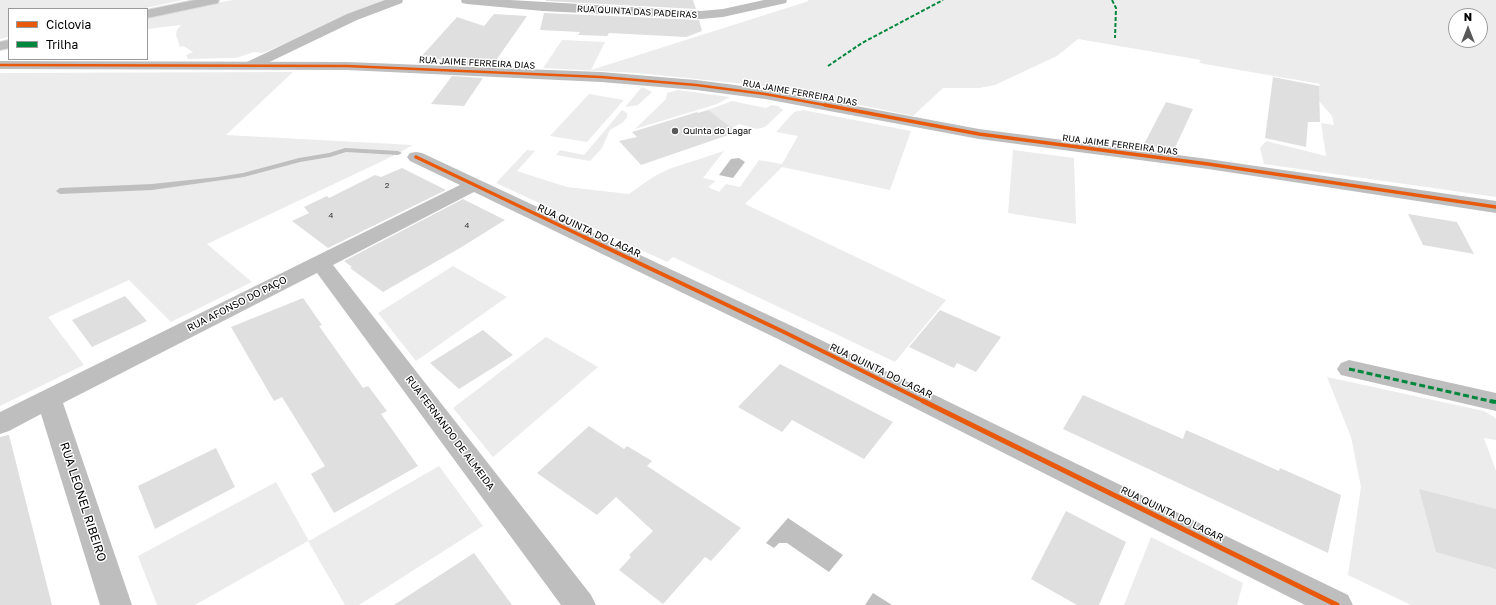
<!DOCTYPE html>
<meta charset="utf-8">
<style>
body{margin:0}
#map{position:relative;width:1496px;height:605px;overflow:hidden;background:#fff;font-family:"Golos Text",sans-serif}
canvas{display:block}
.legend{position:absolute;left:8px;top:8px;width:140px;height:52px;box-sizing:border-box;background:#fff;border:1px solid #999;margin:0;padding:5px 7px;list-style:none;font-size:12px;color:#000}
.legend li{display:flex;align-items:center;gap:8px;height:20px}
.legend b{width:20px;border:1px solid #999}
.north{position:absolute;left:1448px;top:8px;width:40px;height:40px;box-sizing:border-box;background:#fff;border:1px solid #999;border-radius:50%;rotate:0deg;font-size:11px;font-weight:700;line-height:16px;text-align:center;color:#000}
.north::after{content:'';display:block;margin:auto;width:14px;height:18px;background:#595959;clip-path:polygon(50% 0,100% 100%,50% 72%,0 100%)}
</style>
<div id="map">
<canvas width="1496" height="605"></canvas>
<ul class="legend">
<li><b style="height:5px;background:#e8590c"></b>Ciclovia</li>
<li><b style="height:5px;background:#00873e"></b>Trilha</li>
</ul>
<div class="north">N</div>
</div>
<script>
const c = document.querySelector('canvas').getContext('2d');
c.lineJoin = 'round';
function fill(path, color) {
  c.fillStyle = color;
  c.fill(path, 'evenodd');
}
function poly(rows) {
  const path = new Path2D();
  for (const r of rows) {
    path.moveTo(r[0], r[1]);
    for (let i = 2; i < r.length; i += 2) path.lineTo(r[i], r[i + 1]);
  }
  return path;
}
function stroke(path, color, width, dash) {
  c.strokeStyle = color;
  c.lineWidth = width;
  c.lineCap = dash ? 'butt' : 'round';
  c.setLineDash(dash || []);
  c.stroke(path);
}
function label(font, color, halo, rows, align = 'center') {
  c.font = font + ' "Golos Text",sans-serif';
  c.lineWidth = 3;
  c.setLineDash([]);
  c.textBaseline = 'middle';
  c.strokeStyle = halo;
  c.fillStyle = color;
  for (const [text, x, y, turn = 0] of rows) {
    c.save();
    c.translate(x, y);
    c.rotate((+turn || 0) * Math.PI / 180);
    c.textAlign = isNaN(turn) ? turn : align;
    if (halo) c.strokeText(text, 0, 0);
    c.fillText(text, 0, 0);
    c.restore();
  }
}
const green = poly([
 [0,0,183,0,141,9,9,9,9,37,0,39],
 [232,0,390,0,263,53,254,52,236,58,188,59,186,55,193,52,183,46,180,47,176,35,177,30,181,25,147,29,147,18],
 [807,0,1496,0,1496,197,1264,164,1260,148,1266,141,1326,156,1321,123,1334,125,1332,116,1319,101,1319,86,1320,84,1199,63,1201,60,1078,39,1057,56,995,85,979,88,943,88,913,116,784,89,746,84,637,73,543,68,562,40,605,42,591,70,809,1],
 [1456,16,1480,16,1480,40,1456,40],
 [293,72,226,135,413,145,393,156,207,244,252,282,171,322,129,280,48,317,84,365,0,406,0,73],
 [642,87,652,92,638,105,625,107],
 [678,90,730,97,717,104,635,129,666,99,667,93],
 [589,94,624,100,587,142,550,136],
 [732,101,766,108,771,105,778,106,783,110,765,127,757,129,739,124,726,132,708,110],
 [622,110,627,113,627,118,622,123,610,130,602,148,590,161,556,155,560,150,584,155],
 [803,110,911,131,890,190,782,167,745,204,946,300,895,362,673,257,667,262,496,183,527,150,535,151,517,171,567,187,629,194,653,177,669,169,724,151,703,178,716,181,708,187,719,192,726,184,740,187,759,160,782,164,798,136,776,132,794,112],
 [1013,150,1074,158,1076,224,1008,213],
 [453,266,507,297,416,361,378,313],
 [546,337,598,367,493,457,453,408],
 [1327,377,1484,411,1494,417,1496,419,1496,440,1484,438,1496,471,1496,605,1411,605,1348,575,1361,487,1351,437],
 [439,466,483,526,359,605,345,605,308,541,195,605,157,605,138,556,276,482,309,541],
 [1151,537,1243,583,1237,605,1124,605]
]);
const water = poly([
 [739,158,745,162,733,178,719,175,731,159],
 [788,518,843,555,829,572,787,543,779,543,774,548,766,543],
 [873,593,892,605,865,605]
]);
const stream = poly([
 [345,148,398,151,402,153,398,155,346,152,330,157,300,162,244,177,152,190,60,194,56,191,60,188,152,184,218,177,243,173,299,158,329,153,345,148]
]);
const building = poly([
 [546,0,693,0,696,9,546,1],
 [544,13,699,20,702,31,686,37,609,33,607,36,578,35,580,32,540,30],
 [494,14,527,16,492,66,461,65,464,61,420,58,457,17,484,26],
 [452,76,483,78,464,106,431,104],
 [1273,77,1319,86,1320,122,1308,122,1306,147,1265,138],
 [1166,102,1193,109,1173,152,1144,144],
 [708,110,737,132,641,165,619,141,637,137,632,132,697,112,698,113],
 [402,168,446,190,328,248,292,221,309,213,304,207,327,196,329,198,375,175,381,177],
 [463,199,505,220,460,248,383,292,350,268,352,267,344,261],
 [1408,214,1457,222,1474,254,1423,245],
 [125,296,147,321,92,347,72,320],
 [303,298,322,325,319,326,363,388,368,386,387,411,381,414,418,466,334,513,311,474,325,466,282,397,274,401,231,327],
 [940,310,1001,337,976,372,957,363,954,368,909,347],
 [483,330,513,355,459,389,430,363],
 [780,364,893,422,864,459,792,420,782,432,738,407],
 [1083,395,1183,439,1186,430,1279,471,1280,468,1341,495,1328,553,1063,429],
 [589,426,624,449,627,446,652,461,647,466,741,528,711,561,705,557,663,604,619,570,631,557,629,555,653,531,616,497,597,515,537,473],
 [9,435,52,605,0,605,0,437],
 [216,448,235,487,155,529,138,486],
 [1419,489,1496,509,1496,569,1436,552],
 [1066,511,1126,542,1099,605,1077,605,1031,579],
 [474,553,512,605,394,605]
]);
const minor = poly([
 [385,0,403,0,402,3,357,20,257,68,252,69,247,68,245,65,247,62,347,14,385,0],
 [461,0,510,0,701,11,723,9,764,0,787,0,786,3,723,17,701,19,543,11,467,4,462,3,461,0],
 [416,152,422,153,794,327,1348,595,1353,605,1305,605,778,339,474,192,333,265,591,595,596,605,561,605,317,273,63,403,132,605,100,605,41,414,9,431,0,434,0,412,460,185,410,161,407,157,410,153,416,152],
 [1349,360,1496,393,1496,411,1341,375,1337,369,1341,363,1349,360]
]);
const tertiary = poly([
 [0,61,347,62,601,72,696,80,765,89,979,129,1208,159,1496,201,1496,213,1208,169,979,139,765,99,696,90,601,82,347,70,0,69,0,61]
]);
const primary = poly([
 [195,0,219,0,218,3,213,4,147,18,147,10,195,0],
 [9,40,9,48,0,50,0,42,9,40]
]);
const quietFar2 = poly([
 [1112,0,1116,8,1115,38],
 [828,66,862,43,943,0]
]);
const quietFar1 = poly([
 [1349,369,1494,402]
]);
const quiet = poly([
 [1490,401,1496,402]
]);
const cyclewayFar3 = poly([
 [0,65,347,66,601,77,696,85,765,94,830,106]
]);
const cyclewayFar2 = poly([
 [825,105,979,134,1208,164,1496,207],
 [416,157,586,238]
]);
const cyclewayFar1 = poly([
 [584,237,786,333,925,402]
]);
const cycleway = poly([
 [923,401,1337,605]
]);
const markers = [
 [675,131,4,"#595959"]
];
const numberNames = [
 ["2",387,185],
 ["4",331,215],
 ["4",467,225]
];
const farStreetnames = [
 ["RUA QUINTA DAS PADEIRAS",637,12,3],
 ["RUA JAIME FERREIRA DIAS",477,63,3],
 ["RUA JAIME FERREIRA DIAS",800,93,10],
 ["RUA JAIME FERREIRA DIAS",1120,145,7]
];
const farPoinames = [
 ["Quinta do Lagar",683,131]
];
const streetNames = [
 ["RUA QUINTA DO LAGAR",589,231,25],
 ["RUA AFONSO DO PAÇO",237,304,-27],
 ["RUA QUINTA DO LAGAR",881,371,26],
 ["RUA FERNANDO DE ALMEIDA",450,433,53],
 ["RUA QUINTA DO LAGAR",1172,514,26]
];
const nearStreetnames = [
 ["RUA LEONEL RIBEIRO",83,502,72]
];
fill(green, '#ececec');
fill(water, '#bfbfbf');
fill(stream, '#bfbfbf');
fill(building, '#dfdfdf');
stroke(primary, '#dbdbdb', 2);
fill(minor, '#bebebe');
fill(tertiary, '#bebebe');
fill(primary, '#bebebe');
stroke(quietFar2, '#00873e', 2, [4, 2]);
stroke(quietFar1, '#00873e', 3, [6, 3]);
stroke(quiet, '#00873e', 4, [8, 4]);
stroke(cyclewayFar3, '#e8590c', 2.5);
stroke(cyclewayFar2, '#e8590c', 3.5);
stroke(cyclewayFar1, '#e8590c', 4);
stroke(cycleway, '#e8590c', 5);
for (const [x, y, r, color] of markers) {
  const dot = new Path2D();
  dot.arc(x, y, r, 0, 2 * Math.PI);
  c.fillStyle = color;
  c.fill(dot);
  stroke(dot, '#fff', 1.5);
}
label('8px', '#383838', null, numberNames);
label('9px', '#000', '#fff', farStreetnames);
label('9px', '#000', '#fff', farPoinames, 'left');
label('10px', '#000', '#fff', streetNames);
label('12px', '#000', '#fff', nearStreetnames);
</script>
